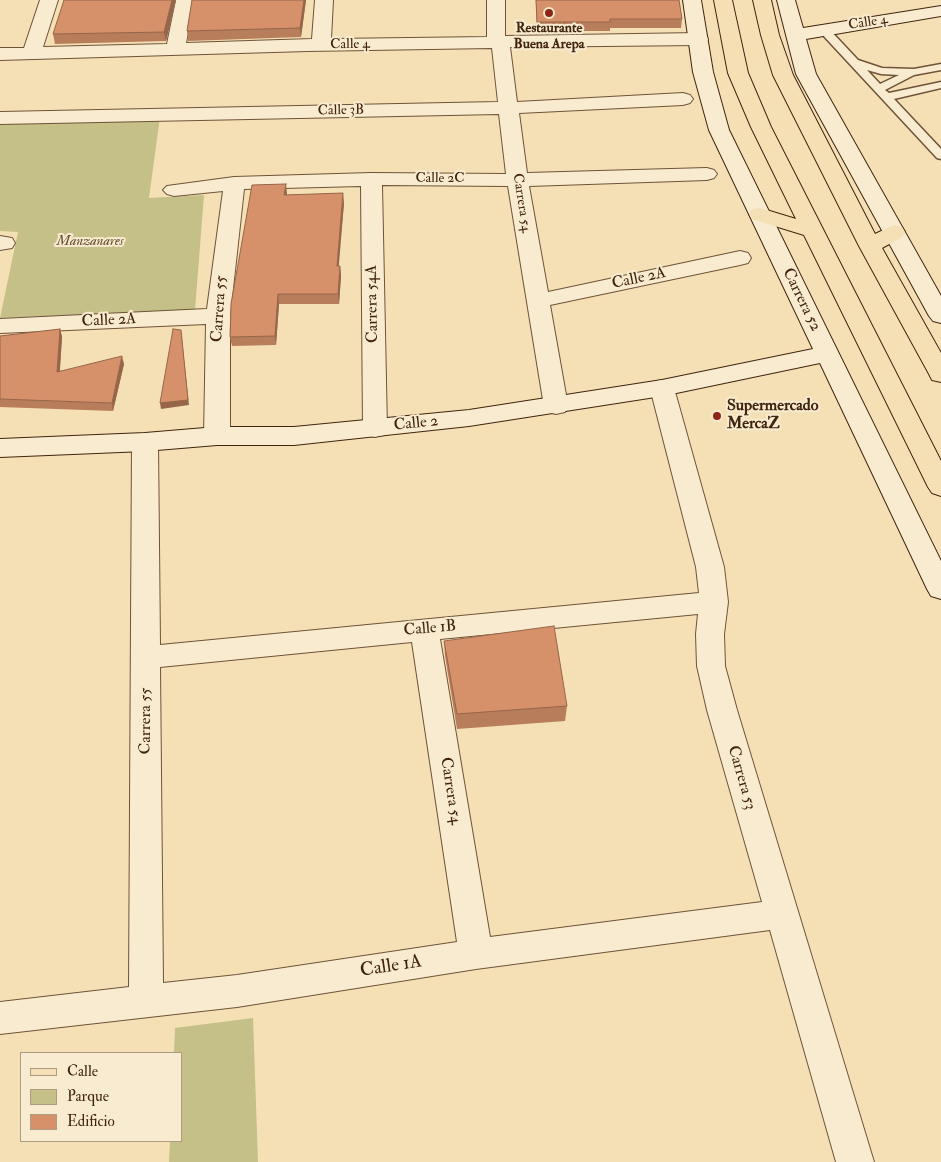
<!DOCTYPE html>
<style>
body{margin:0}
#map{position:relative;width:941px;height:1162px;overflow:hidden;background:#f5e0b6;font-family:"IM FELL Double Pica",serif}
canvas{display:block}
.legend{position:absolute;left:20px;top:1052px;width:162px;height:90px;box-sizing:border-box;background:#f8ebd0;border:1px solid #af9b82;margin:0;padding:6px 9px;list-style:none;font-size:15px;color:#42240e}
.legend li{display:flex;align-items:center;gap:10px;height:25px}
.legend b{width:25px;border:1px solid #af9b82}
</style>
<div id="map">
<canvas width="941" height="1162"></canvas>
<ul class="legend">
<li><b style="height:6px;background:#f5e0b6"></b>Calle</li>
<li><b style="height:14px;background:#c4c088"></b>Parque</li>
<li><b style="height:14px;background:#d6916a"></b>Edificio</li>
</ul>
</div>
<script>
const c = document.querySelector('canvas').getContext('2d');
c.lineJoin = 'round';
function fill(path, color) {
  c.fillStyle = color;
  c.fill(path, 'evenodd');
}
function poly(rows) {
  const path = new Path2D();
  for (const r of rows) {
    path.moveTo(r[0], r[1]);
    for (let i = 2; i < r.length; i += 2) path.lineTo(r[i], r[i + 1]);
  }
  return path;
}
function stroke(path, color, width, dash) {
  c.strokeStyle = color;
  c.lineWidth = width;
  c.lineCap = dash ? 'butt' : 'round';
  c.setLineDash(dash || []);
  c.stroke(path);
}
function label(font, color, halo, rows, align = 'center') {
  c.font = font + ' "IM FELL Double Pica",serif';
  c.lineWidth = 4;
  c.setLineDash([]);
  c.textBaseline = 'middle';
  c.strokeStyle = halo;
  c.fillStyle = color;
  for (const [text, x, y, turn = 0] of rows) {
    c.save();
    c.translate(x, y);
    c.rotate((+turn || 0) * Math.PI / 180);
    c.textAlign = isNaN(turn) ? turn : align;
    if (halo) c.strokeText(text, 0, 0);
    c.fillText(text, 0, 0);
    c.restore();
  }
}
const green = poly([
 [160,117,149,198,204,195,195,310,0,318,18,232,0,231,0,121],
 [253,1018,258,1162,169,1162,170,1141,181,1141,181,1053,174,1053,175,1028]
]);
const lane = poly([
 [824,27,828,28,858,60,882,68,914,69,941,64,941,70,914,75,885,90,889,93,941,82,941,88,894,99,941,149,941,159,937,158,820,32,819,30,824,27],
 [867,70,881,74,899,75,880,84,867,70]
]);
const street = poly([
 [40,0,58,0,43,47,167,44,176,0,194,0,186,43,312,39,315,0,333,0,331,39,487,37,487,0,505,0,505,36,699,33,706,35,708,39,706,43,699,45,510,47,517,102,683,93,690,95,693,99,690,103,683,105,519,113,527,173,707,168,714,170,717,174,714,178,707,180,529,186,548,292,740,251,748,253,751,258,748,263,740,265,550,305,568,406,565,412,556,414,547,412,544,406,508,186,382,185,387,429,384,435,375,437,366,435,363,429,361,186,244,189,230,316,230,436,226,442,217,445,208,442,204,436,206,324,0,333,0,319,207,309,223,191,174,196,167,194,163,190,167,186,234,177,371,173,506,174,499,114,0,124,0,112,498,102,492,48,308,51,0,60,0,48,24,48,40,0],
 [0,236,12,238,15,243,12,248,0,250,0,236],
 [662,380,671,382,674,388,724,567,728,602,724,634,725,666,737,710,874,1162,836,1162,770,930,476,969,237,1007,0,1034,0,1002,129,987,132,442,136,436,145,433,154,436,158,442,160,645,699,593,696,567,650,388,653,382,662,380],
 [698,614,696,634,697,666,707,710,762,902,490,937,440,639,698,614],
 [412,642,457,942,237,975,163,983,160,667,412,642]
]);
const secondary = poly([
 [683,0,701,0,713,72,729,130,941,561,941,599,931,596,927,589,820,363,662,396,469,426,294,445,217,445,145,451,0,457,0,439,145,433,217,427,294,427,469,410,662,380,813,349,709,130,693,72,683,0],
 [777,0,795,0,803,28,941,6,941,16,806,39,816,74,941,296,941,323,933,321,929,316,796,74,777,0]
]);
const primary = poly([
 [714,0,732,0,748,73,771,127,941,461,941,496,932,493,928,487,804,235,752,219,749,214,752,209,760,208,796,219,751,127,728,73,714,0],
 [753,0,771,0,779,35,793,75,875,234,894,225,902,227,905,232,902,237,882,248,941,353,941,382,932,380,929,374,859,246,773,75,761,35,753,0]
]);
const wall = poly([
 [176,0,166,41,55,44,53,34],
 [192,0,306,0,301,37,188,41,187,31],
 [536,0,679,0,682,19,681,28,610,28,610,31,537,31],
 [344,203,338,266,340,266,341,276,339,304,279,304,276,345,232,346,230,337],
 [60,329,62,337,60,371,124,364,113,411,0,407,0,336],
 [444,641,567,706,565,721,457,729,445,656]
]);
const shadedWall = poly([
 [172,0,176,0,166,41,164,32],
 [304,0,306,0,301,37,300,28],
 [286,184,287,194,285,204,284,195],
 [343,193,344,203,338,276,337,266],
 [340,266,341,276,339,304,338,294],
 [278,294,279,304,276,345,275,336],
 [60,329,62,337,59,380,57,372],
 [181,330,189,405,161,409,160,403],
 [122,356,124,364,113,411,112,403]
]);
const building = poly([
 [64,0,172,0,164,32,53,34,64,0],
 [192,0,304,0,300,28,187,31,192,0],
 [536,0,679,0,682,19,610,19,610,22,537,22,536,0],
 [286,184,284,195,343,193,337,266,340,266,338,294,278,294,275,336,230,337,231,304,252,185,286,184],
 [60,329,57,372,122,356,112,403,0,399,0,336,60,329],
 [173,329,181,330,188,400,160,403,173,329],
 [554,626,567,706,457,714,444,641,554,626]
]);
const markers = [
 [549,13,5,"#8f2418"],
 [717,416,5,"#8f2418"]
];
const farStreetnames = [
 ["Calle 4",868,23,-9],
 ["Calle 4",350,45,-1],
 ["Calle 3B",341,111,-1],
 ["Calle 2C",440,179],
 ["Carrera 54",521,203,81]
];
const farPoinames = [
 ["Restaurante",549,29],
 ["Buena Arepa",549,45]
];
const farParknames = [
 ["Manzanares",90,242]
];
const streetNames = [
 ["Calle 2A",639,279,-12],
 ["Carrera 52",801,300,64],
 ["Carrera 54A",373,304,-91],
 ["Carrera 55",220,309,-86],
 ["Calle 2A",109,321,-3],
 ["Calle 2",416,424,-6],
 ["Calle 1B",430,629,-5],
 ["Carrera 55",147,721,-90],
 ["Carrera 53",741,778,74],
 ["Carrera 54",450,791,81]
];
const poiNames = [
 ["Supermercado",727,407],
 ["MercaZ",727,425]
];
const nearStreetnames = [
 ["Calle 1A",391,967,-9]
];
fill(green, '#c4c088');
stroke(lane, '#6f5338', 3);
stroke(street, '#6f5338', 2);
stroke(secondary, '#42240e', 2);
stroke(primary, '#42240e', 2);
fill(lane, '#f8ebd0');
fill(street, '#f8ebd0');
fill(secondary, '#f8ebd0');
fill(primary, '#f5e0b6');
fill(wall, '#b87d5b');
fill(shadedWall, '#96664a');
fill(building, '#d6916a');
stroke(building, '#96664a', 1);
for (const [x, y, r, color] of markers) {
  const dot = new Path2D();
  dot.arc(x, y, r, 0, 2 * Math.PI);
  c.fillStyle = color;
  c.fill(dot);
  stroke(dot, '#f8ebd0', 2);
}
label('14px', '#42240e', '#f8ebd0', farStreetnames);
label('bold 14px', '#42240e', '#f8ebd0', farPoinames);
label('italic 14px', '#624b2c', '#f8ebd0', farParknames);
label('16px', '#42240e', '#f8ebd0', streetNames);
label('bold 16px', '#42240e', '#f8ebd0', poiNames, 'left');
label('19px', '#42240e', '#f8ebd0', nearStreetnames);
</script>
